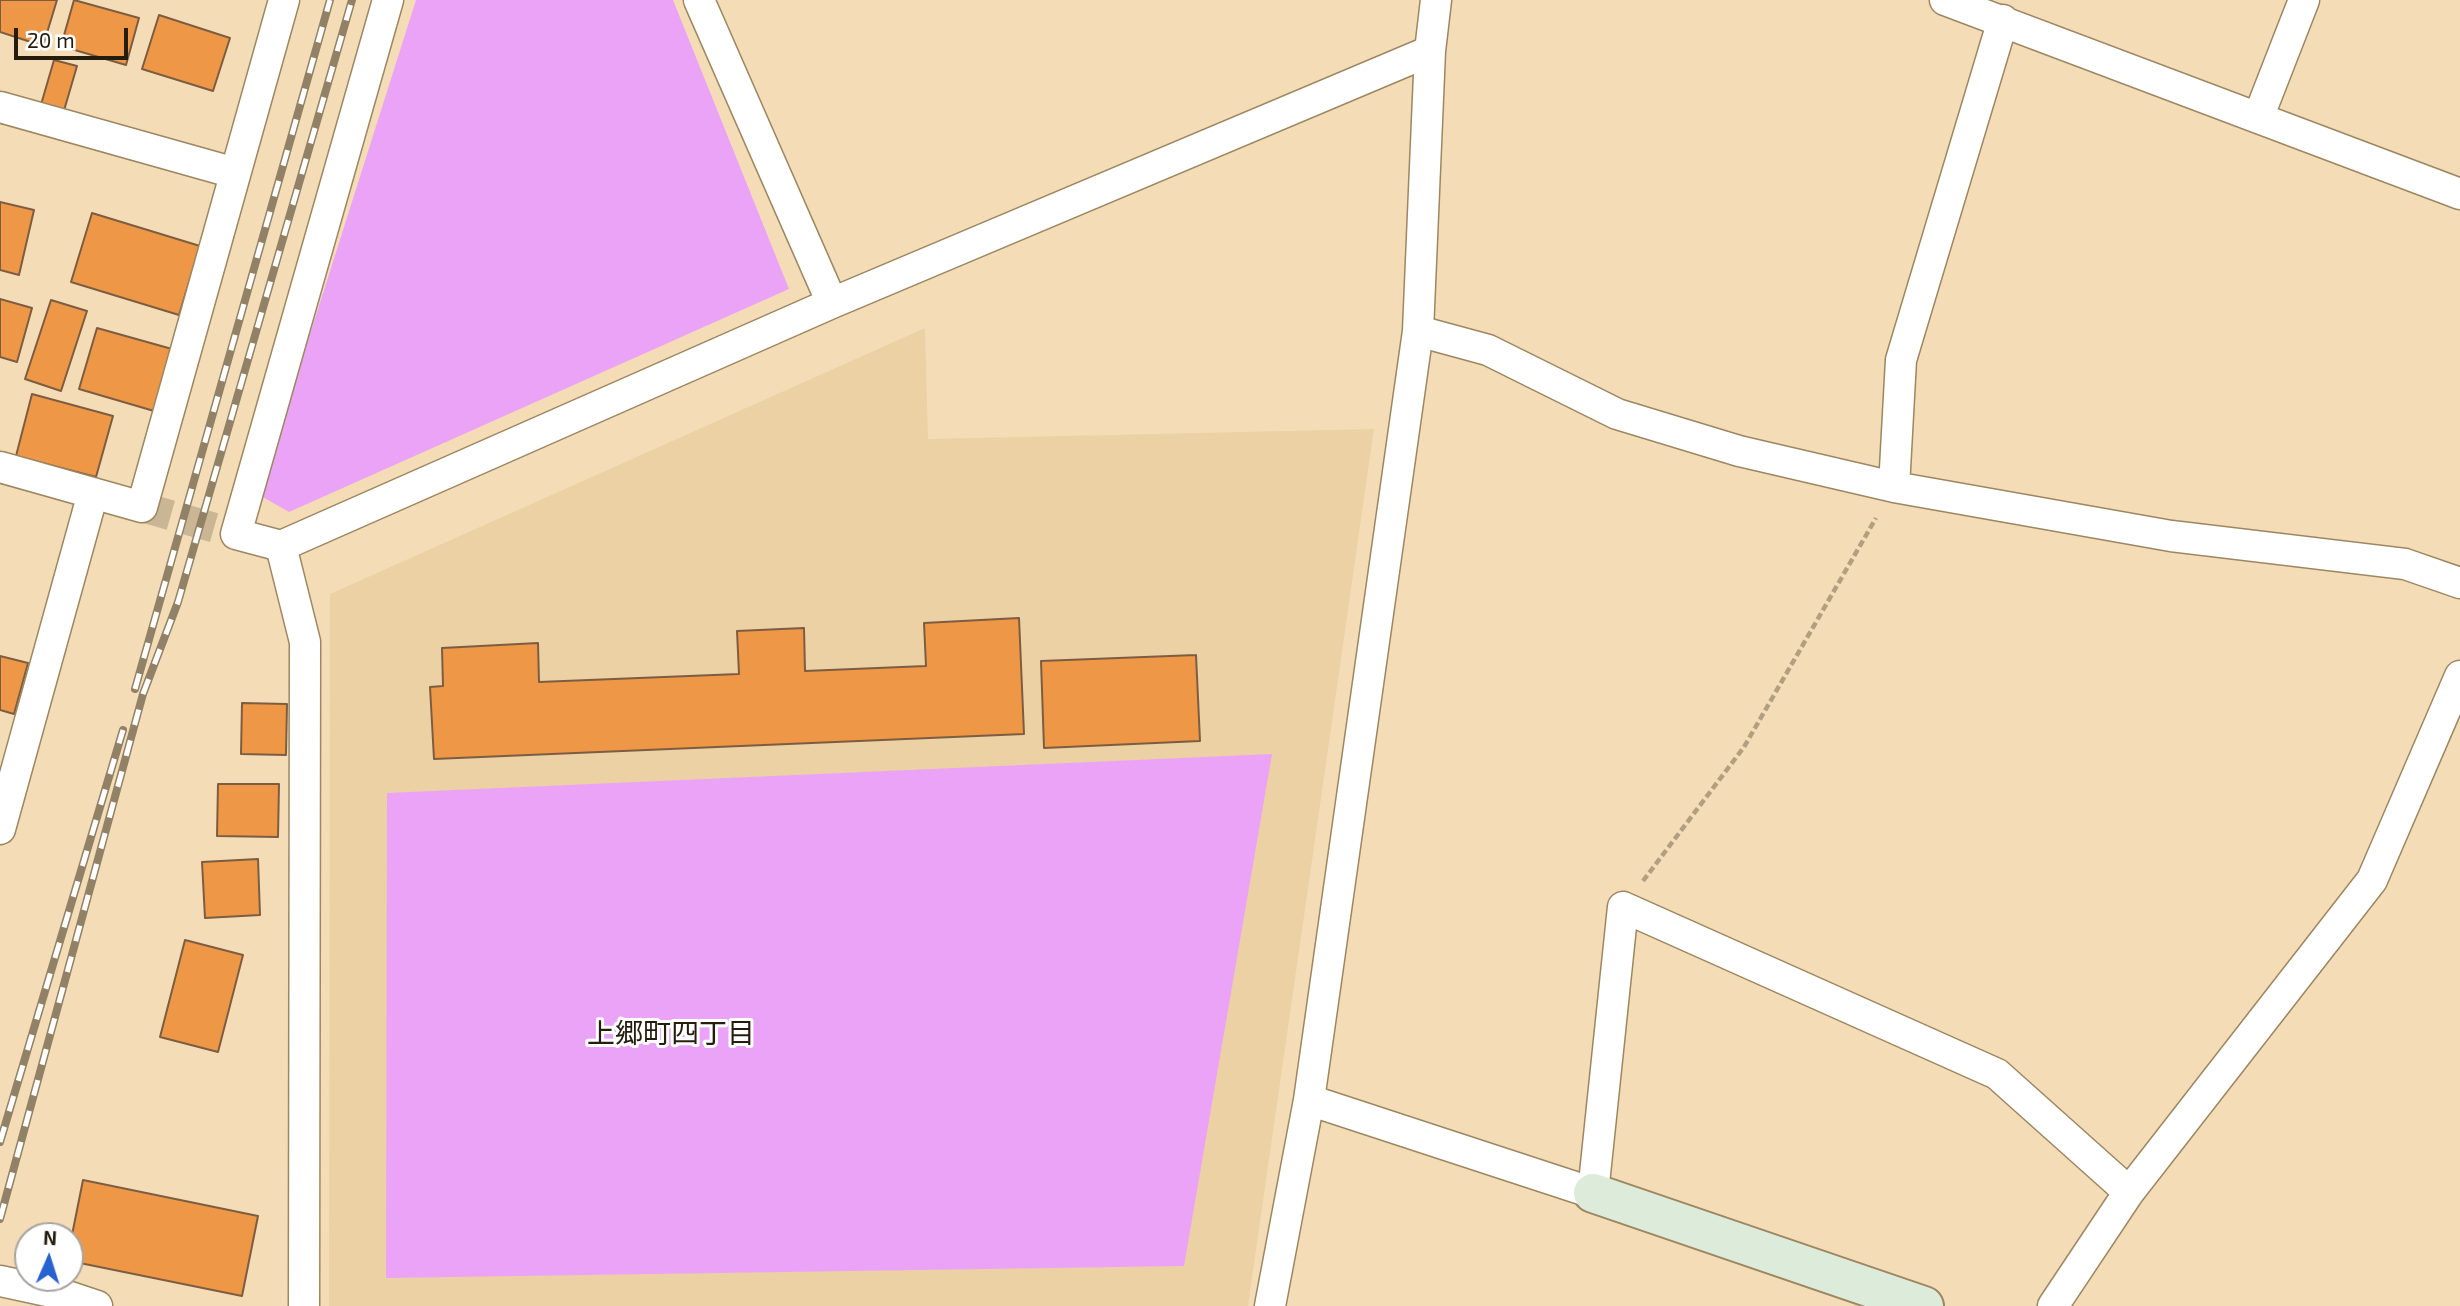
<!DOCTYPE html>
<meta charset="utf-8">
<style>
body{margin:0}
#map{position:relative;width:2460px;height:1306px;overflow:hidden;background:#f4ddb6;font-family:"Exo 2",sans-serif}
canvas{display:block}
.north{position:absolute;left:14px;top:1222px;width:70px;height:70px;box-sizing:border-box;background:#fff;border:2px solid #a7a49e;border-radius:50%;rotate:3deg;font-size:19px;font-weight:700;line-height:28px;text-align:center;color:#241c0d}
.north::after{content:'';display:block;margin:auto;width:24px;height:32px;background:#2763d0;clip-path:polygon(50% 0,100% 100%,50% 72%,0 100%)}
.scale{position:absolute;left:14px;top:28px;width:114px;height:32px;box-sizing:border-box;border:4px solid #241c0d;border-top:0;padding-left:9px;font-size:21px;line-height:24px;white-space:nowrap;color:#241c0d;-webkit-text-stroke:5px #fff;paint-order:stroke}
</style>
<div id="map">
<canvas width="2460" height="1306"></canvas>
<div class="north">N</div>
<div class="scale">20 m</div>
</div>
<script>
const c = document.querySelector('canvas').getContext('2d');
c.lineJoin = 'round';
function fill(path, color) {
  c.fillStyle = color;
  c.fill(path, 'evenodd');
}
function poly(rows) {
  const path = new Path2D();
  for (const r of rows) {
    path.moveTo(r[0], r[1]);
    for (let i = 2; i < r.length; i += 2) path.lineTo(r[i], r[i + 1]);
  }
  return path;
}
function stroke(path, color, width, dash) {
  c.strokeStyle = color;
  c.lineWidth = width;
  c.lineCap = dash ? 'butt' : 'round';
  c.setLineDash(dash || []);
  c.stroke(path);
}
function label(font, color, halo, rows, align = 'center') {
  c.font = font + ' "Exo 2","Noto Sans JP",sans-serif';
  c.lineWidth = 6;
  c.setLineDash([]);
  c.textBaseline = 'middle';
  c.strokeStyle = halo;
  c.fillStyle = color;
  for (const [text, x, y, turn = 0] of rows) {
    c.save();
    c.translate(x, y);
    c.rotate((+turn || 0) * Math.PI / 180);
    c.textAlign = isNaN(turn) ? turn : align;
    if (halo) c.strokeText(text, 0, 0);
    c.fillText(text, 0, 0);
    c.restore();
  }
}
const built = poly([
 [925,328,928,439,1374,429,1248,1306,329,1306,330,594]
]);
const green = poly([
 [416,0,673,0,789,289,289,512,259,495],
 [1272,754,1184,1266,386,1278,387,793]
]);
const building = poly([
 [0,0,57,0,43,46,0,32,0,0],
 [74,0,139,18,126,65,61,46,74,0],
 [159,15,230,38,213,91,142,69,159,15],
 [54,60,77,66,63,114,40,108,54,60],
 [0,202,34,210,19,275,0,270,0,202],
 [92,213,200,246,179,315,71,282,92,213],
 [0,299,32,308,17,362,0,357,0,299],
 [51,300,87,311,61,391,25,379,51,300],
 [97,328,172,349,154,411,79,389,97,328],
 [32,394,113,416,96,477,16,456,32,394],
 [1019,618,1024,734,434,759,430,687,443,686,442,648,538,643,539,682,739,674,737,631,804,628,805,671,926,666,924,623,1019,618],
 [1196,655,1200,741,1044,748,1041,661,1196,655],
 [0,656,28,663,14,714,0,710,0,656],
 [242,703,287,704,286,755,241,754,242,703],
 [218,784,279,784,278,837,217,836,218,784],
 [258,859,260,915,205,918,202,862,258,859],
 [185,940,243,955,218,1052,160,1037,185,940],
 [83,1180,258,1216,242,1296,70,1261,70,1245,83,1180]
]);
const streetTunnel = poly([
 [142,507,236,534]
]);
const path = poly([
 [1643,881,1744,747,1876,518]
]);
const street = poly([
 [388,0,236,534,281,546,832,303,1430,51],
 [699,0,832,303],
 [1945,0,2460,194],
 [0,107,235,173],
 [2258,118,2304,0],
 [1418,331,1488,350,1617,414,1739,451,1894,487,2171,536,2405,564,2460,583],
 [0,467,142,507,284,0],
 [1894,487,1901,360,2003,20],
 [281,546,305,642,304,1306],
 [0,829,93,493],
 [1309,1100,1593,1193,1623,907,1997,1074,2129,1192],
 [0,1281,61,1294,97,1306],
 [1270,1306,1309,1100,1418,331,1430,51,1436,0],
 [2053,1306,2129,1192,2372,880,2460,676]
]);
const secondary = poly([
 [1593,1193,1924,1306]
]);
const rail = poly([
 [135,689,330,0],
 [0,1142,123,730],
 [0,1219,143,694,178,602,352,0]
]);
const neighbourhoodNames = [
 ["上郷町四丁目",671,1034]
];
fill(built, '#ecd1a4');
fill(green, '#eba3f8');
fill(building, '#ee9847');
stroke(building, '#7d5d42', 2);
stroke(streetTunnel, '#cab694', 30, [30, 15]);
stroke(street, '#9c8762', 33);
stroke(secondary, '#9c8762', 42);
stroke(path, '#b19f80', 4.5, [7, 3.5]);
stroke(street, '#fff', 30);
stroke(secondary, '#ddecda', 38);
stroke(rail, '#918166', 8);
stroke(rail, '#fff', 5, [16]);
label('28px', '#241c0d', '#fff', neighbourhoodNames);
</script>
